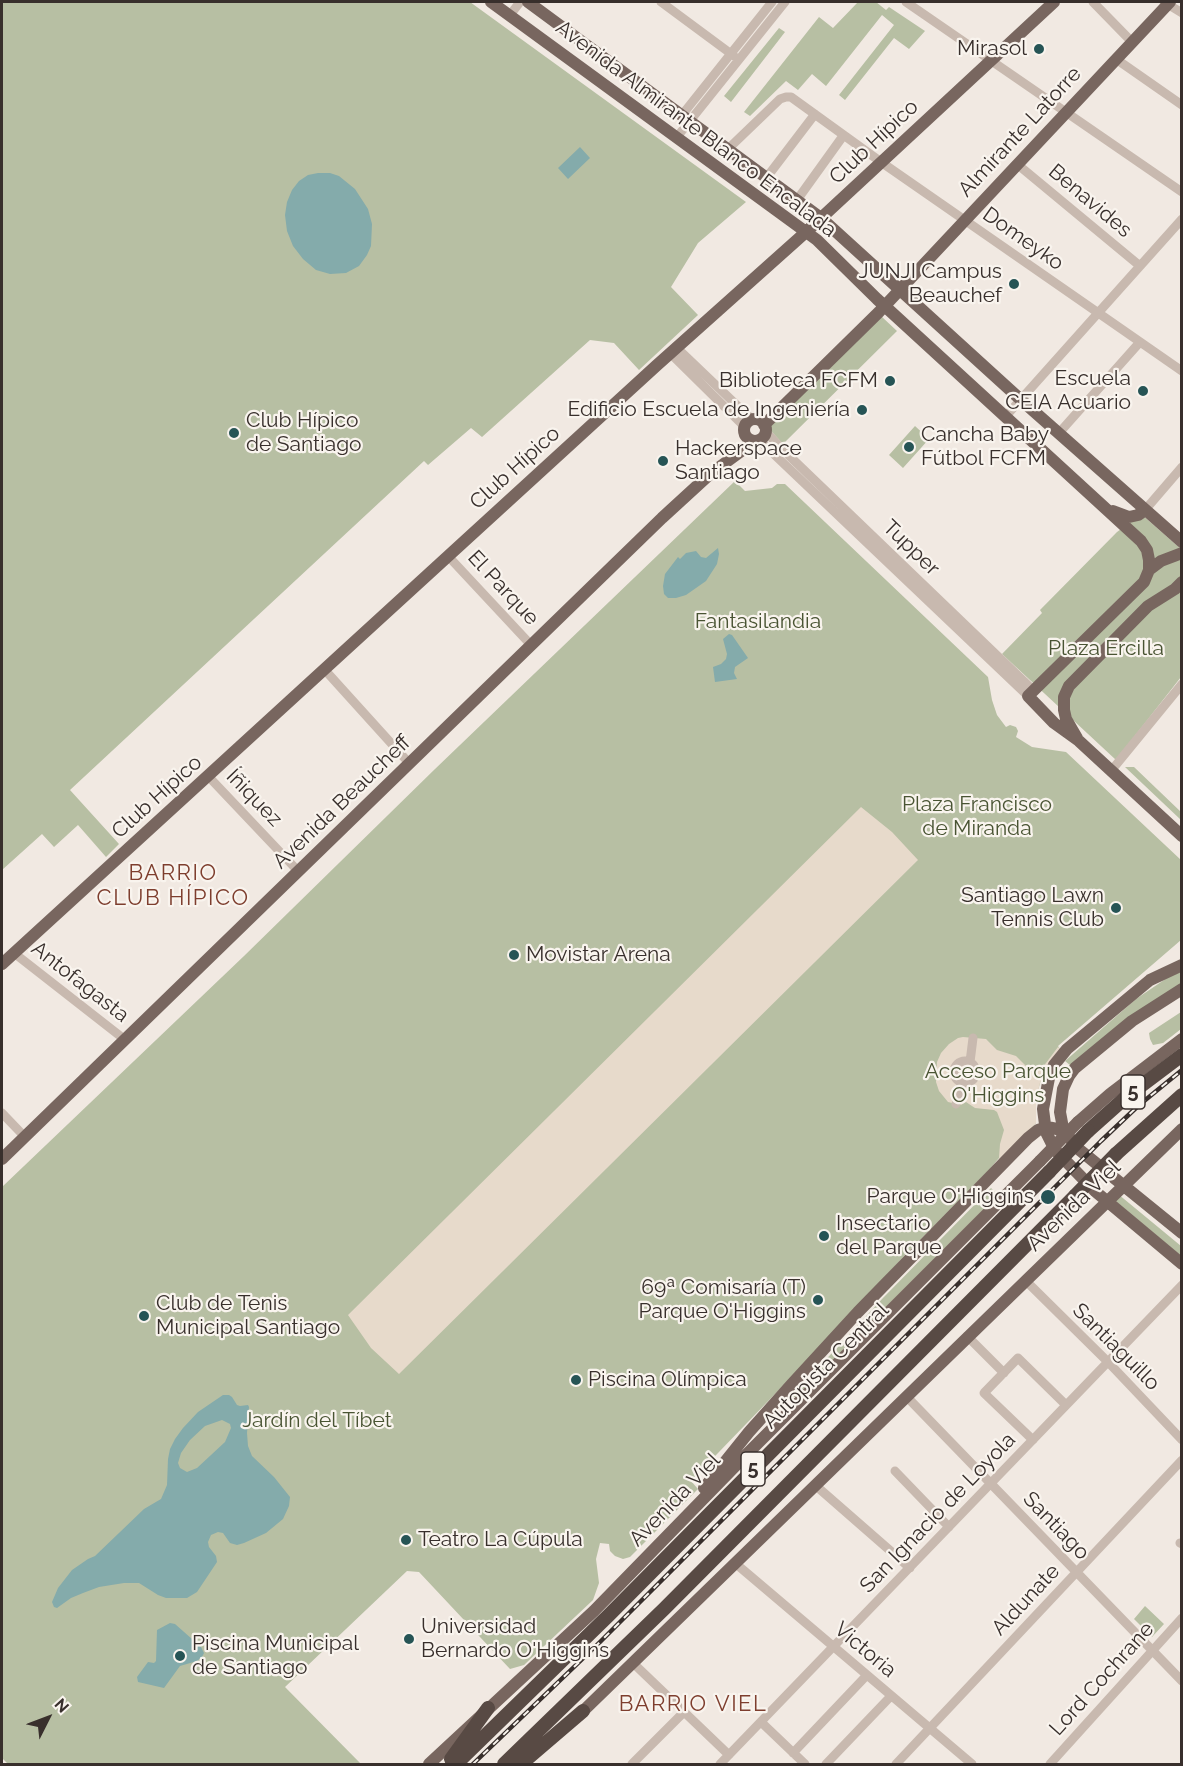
<!DOCTYPE html>
<meta charset="utf-8">
<style>
body{margin:0}
#map{position:relative;width:1183px;height:1766px;overflow:hidden;background:#f1e9e2;font-family:Raleway,sans-serif}
canvas{display:block}
.frame{position:absolute;inset:0;border:3px solid #382f2c;pointer-events:none}
.north{position:absolute;left:18px;top:1688px;width:60px;height:60px;-webkit-text-stroke:4px #f9f4ee;paint-order:stroke;rotate:48deg;font-size:16px;font-weight:700;line-height:24px;text-align:center;color:#382f2c}
.north::after{content:'';display:block;margin:auto;width:21px;height:27px;background:#382f2c;clip-path:polygon(50% 0,100% 100%,50% 72%,0 100%)}
</style>
<div id="map">
<canvas width="1183" height="1766"></canvas>
<div class="frame"></div>
<div class="north">N</div>
</div>
<script>
const c = document.querySelector('canvas').getContext('2d');
c.lineJoin = 'round';
function fill(path, color) {
  c.fillStyle = color;
  c.fill(path, 'evenodd');
}
function poly(rows) {
  const path = new Path2D();
  for (const r of rows) {
    if (r.length === 3) {
      path.moveTo(r[0] + r[2], r[1]);
      path.arc(r[0], r[1], r[2], 0, 2 * Math.PI);
      continue;
    }
    path.moveTo(r[0], r[1]);
    for (let i = 2; i < r.length; i += 2) path.lineTo(r[i], r[i + 1]);
  }
  return path;
}
function stroke(path, color, width, dash) {
  c.strokeStyle = color;
  c.lineWidth = width;
  c.lineCap = dash ? 'butt' : 'round';
  c.setLineDash(dash || []);
  c.stroke(path);
}
function label(font, color, halo, rows, align = 'center') {
  c.font = font + ' Raleway,sans-serif';
  c.lineWidth = 4.5;
  c.setLineDash([]);
  c.textBaseline = 'middle';
  c.strokeStyle = halo;
  c.fillStyle = color;
  for (const [text, x, y, turn = 0] of rows) {
    c.save();
    c.translate(x, y);
    c.rotate((+turn || 0) * Math.PI / 180);
    c.textAlign = isNaN(turn) ? turn : align;
    if (halo) c.strokeText(text, 0, 0);
    c.fillText(text, 0, 0);
    c.restore();
  }
}
const green = poly([
 [2,2,470,2,746,202,698,243,671,287,698,315,639,370,614,343,590,340,482,437,471,428,428,465,424,461,70,790,119,844,106,857,78,825,54,847,42,834,2,870],
 [858,2,876,2,886,10,889,7,925,31,909,49,894,38,845,100,839,95,894,25,882,15,826,86,812,74,798,90,786,81,750,116,744,112,819,17,833,28],
 [779,28,785,32,731,102,724,96],
 [881,316,897,331,783,444,771,431,770,426],
 [915,426,929,439,903,468,889,455],
 [735,481,745,491,772,488,777,484,785,484,988,677,992,700,997,715,1006,727,1010,725,1016,727,1018,731,1016,737,1032,747,1066,752,1181,860,1181,940,1058,1046,1060,1049,1046,1068,1040,1083,1036,1099,1036,1123,1001,1160,999,1158,989,1170,907,1253,801,1367,691,1481,698,1489,630,1557,623,1559,615,1556,610,1551,609,1544,600,1543,596,1559,599,1583,593,1600,524,1665,510,1669,419,1572,407,1571,285,1687,361,1764,8,1764,2,1758,2,1187,244,956,435,769],
 [1141,514,1181,549,1181,677,1116,760,1002,654,1042,613,1040,610,1117,532],
 [1125,767,1134,767,1181,812,1181,820],
 [1181,971,1181,984,1143,1008,1071,1066,1065,1061,1136,999,1167,978],
 [1181,1012,1181,1029,1163,1043,1153,1045,1150,1039,1149,1033],
 [991,1188,998,1195,796,1397,793,1397,793,1395,882,1299],
 [1118,1194,1181,1246,1181,1256,1113,1199],
 [1145,1606,1164,1624,1152,1637,1134,1619]
]);
const plaza = poly([
 [861,807,892,832,918,860,399,1374,371,1348,348,1315],
 [963,1037,986,1039,997,1050,1016,1056,1033,1073,1043,1067,1058,1047,1060,1049,1046,1068,1040,1083,1036,1099,1036,1123,1001,1160,999,1158,1000,1144,1004,1130,997,1112,994,1110,975,1108,966,1102,961,1105,948,1102,939,1091,936,1082,937,1062,941,1053,949,1044,958,1038]
]);
const water = poly([
 [580,147,590,158,568,179,558,168],
 [318,173,330,173,339,176,355,189,368,209,372,224,371,246,367,255,359,266,346,273,330,274,316,270,303,259,293,246,287,231,285,215,287,202,292,190,299,181,308,175],
 [718,548,719,554,717,564,706,581,686,595,676,598,668,598,664,594,663,586,665,574,678,557,680,559,686,553,696,551,701,557,706,558],
 [729,634,732,635,748,658,735,667,734,673,737,679,715,682,713,667,721,664,726,659,727,654,723,639],
 [223,1395,229,1395,232,1397,237,1405,240,1406,248,1405,249,1407,247,1433,248,1446,252,1456,274,1477,290,1497,289,1506,283,1519,266,1533,244,1543,237,1545,230,1543,223,1533,218,1532,211,1535,208,1542,209,1547,216,1556,217,1562,197,1592,187,1598,166,1598,158,1595,139,1583,124,1583,99,1587,83,1593,71,1598,57,1608,54,1607,52,1602,58,1588,72,1570,88,1559,95,1556,144,1509,161,1499,167,1485,168,1459,170,1449,175,1439,183,1428,198,1412],
 [222,1420,230,1424,231,1428,225,1442,197,1468,187,1472,180,1468,178,1463,181,1453,190,1440,205,1426],
 [170,1623,175,1624,201,1647,204,1653,202,1657,197,1661,180,1666,164,1688,138,1682,137,1677,148,1662,154,1663,156,1661,157,1630]
]);
const minor = poly([
 [661,2,734,56],
 [906,2,1182,192],
 [1093,2,1132,42],
 [1164,2,1182,13],
 [510,15,520,2],
 [1116,59,1182,105],
 [682,115,772,2],
 [677,137,785,2],
 [728,149,780,99,786,97,791,97,881,162,1182,371],
 [1017,164,1140,266],
 [767,177,815,114],
 [797,200,843,136],
 [677,348,746,414,753,420],
 [670,353,745,427],
 [1006,416,1182,219],
 [766,432,780,447,1033,690],
 [1059,433,1140,342],
 [759,440,1028,696],
 [1145,510,1182,467],
 [448,556,531,645],
 [324,669,409,763],
 [1111,771,1182,684],
 [208,776,298,871],
 [14,953,124,1039],
 [965,1072,11],
 [970,1062,973,1038],
 [956,1104,963,1082],
 [2,1113,24,1136],
 [1025,1280,1108,1362,1182,1440],
 [967,1336,1004,1373],
 [906,1396,1182,1681],
 [1033,1440,984,1393,1018,1358,1066,1405],
 [895,1471,949,1527],
 [815,1485,910,1568],
 [1180,1543,1182,1544],
 [735,1563,972,1764],
 [633,1663,729,1755],
 [761,1722,805,1764],
 [793,1753,867,1675],
 [632,1764,684,1712],
 [720,1764,1182,1285],
 [826,1764,891,1696],
 [896,1764,1182,1460],
 [1050,1764,1182,1618]
]);
const major = poly([
 [491,2,817,240,877,299,1141,541,1147,550,1149,560,1149,570,1144,582,1028,696,1054,723,1079,741,1182,836],
 [528,2,821,218,1020,399,1182,542],
 [755,430,11],
 [764,425,879,312,1170,2],
 [1113,511,1129,517,1138,515,1145,510],
 [1149,570,1161,561,1182,553],
 [1077,738,1066,719,1064,710,1064,697,1069,686,1148,606,1175,589,1182,582],
 [2,964,656,366,806,232,1054,2],
 [1182,965,1150,980,1067,1049,1054,1065,1049,1078,1043,1109,1046,1132,1055,1150,1096,1192,1182,1264],
 [1182,989,1132,1021,1075,1068,1069,1076,1063,1089,1060,1112,1063,1128,1076,1147,1182,1233],
 [1078,1122,1110,1094,1182,1039],
 [2,1159,662,518,710,474,755,441],
 [704,1488,749,1432,791,1385,858,1312,1028,1138,1038,1130,1047,1127,1057,1129,1066,1134],
 [578,1716,1182,1129],
 [429,1764,594,1611,747,1454,1040,1161]
]);
const highway = poly([
 [1088,1131,1125,1098,1182,1055],
 [1116,1154,1182,1095],
 [451,1759,488,1708],
 [456,1764,609,1615,1049,1172],
 [504,1764,664,1609,1075,1196],
 [521,1764,583,1711]
]);
const rail = poly([
 [473,1764,600,1642,1101,1141,1138,1106,1182,1070]
]);
const majorBridge = poly([
 [1040,1161,1078,1122]
]);
const highwayBridge = poly([
 [1049,1172,1088,1131],
 [1075,1196,1116,1154]
]);
const markers = [
 [1039,49,6,"#265455"],
 [1014,284,6,"#265455"],
 [890,381,6,"#265455"],
 [1143,391,6,"#265455"],
 [862,410,6,"#265455"],
 [234,433,6,"#265455"],
 [909,447,6,"#265455"],
 [663,461,6,"#265455"],
 [1116,908,6,"#265455"],
 [514,955,6,"#265455"],
 [1048,1197,8,"#265455"],
 [824,1236,6,"#265455"],
 [818,1300,6,"#265455"],
 [144,1316,6,"#265455"],
 [576,1380,6,"#265455"],
 [406,1540,6,"#265455"],
 [409,1639,6,"#265455"],
 [180,1656,6,"#265455"]
];
const shields = [
 [1133,1092,24],
 [753,1469,24]
];
const shieldNames = [
 ["5",1133,1092],
 ["5",753,1469]
];
const poiNames = [
 ["Mirasol",1027,49,"right"],
 ["JUNJI Campus",1002,272,"right"],
 ["Beauchef",1002,296,"right"],
 ["Escuela",1131,379,"right"],
 ["CEIA Acuario",1131,403,"right"],
 ["Biblioteca FCFM",878,381,"right"],
 ["Edificio Escuela de Ingeniería",850,410,"right"],
 ["Club Hípico",246,421],
 ["de Santiago",246,445],
 ["Cancha Baby",921,435],
 ["Fútbol FCFM",921,459],
 ["Hackerspace",675,449],
 ["Santiago",675,473],
 ["Santiago Lawn",1104,896,"right"],
 ["Tennis Club",1104,920,"right"],
 ["Movistar Arena",526,955],
 ["Parque O'Higgins",1034,1197,"right"],
 ["Insectario",836,1224],
 ["del Parque",836,1248],
 ["69ª Comisaría (T)",806,1288,"right"],
 ["Parque O'Higgins",806,1312,"right"],
 ["Club de Tenis",156,1304],
 ["Municipal Santiago",156,1328],
 ["Piscina Olímpica",588,1380],
 ["Teatro La Cúpula",418,1540],
 ["Universidad",421,1627],
 ["Bernardo O'Higgins",421,1651],
 ["Piscina Municipal",192,1644],
 ["de Santiago",192,1668]
];
const streetNames = [
 ["Avenida Almirante Blanco Encalada",696,129,37],
 ["Almirante Latorre",1020,132,-47],
 ["Club Hípico",874,142,-43],
 ["Benavides",1090,201,40],
 ["Domeyko",1023,239,35],
 ["Club Hípico",515,468,-42],
 ["Tupper",911,548,44],
 ["El Parque",503,588,47],
 ["Club Hípico",157,797,-42],
 ["Íñiquez",254,798,46],
 ["Avenida Beaucheff",342,802,-44],
 ["Antofagasta",80,982,38],
 ["Avenida Viel",1074,1206,-44],
 ["Santiaguillo",1116,1347,45],
 ["Autopista Central",826,1366,-45],
 ["Avenida Viel",675,1500,-46],
 ["San Ignacio de Loyola",938,1513,-46],
 ["Santiago",1056,1526,46],
 ["Aldunate",1026,1600,-47],
 ["Victoria",865,1650,40],
 ["Lord Cochrane",1102,1679,-48]
];
const parkNames = [
 ["Fantasilandia",758,622],
 ["Plaza Ercilla",1106,649],
 ["Plaza Francisco",977,805],
 ["de Miranda",977,829],
 ["Acceso Parque",998,1072],
 ["O'Higgins",998,1096],
 ["Jardín del Tíbet",317,1421]
];
const neighbourhoodNames = [
 ["BARRIO",173,873],
 ["CLUB HÍPICO",173,898],
 ["BARRIO VIEL",693,1704]
];
fill(green, '#b7bfa3');
fill(plaza, '#e7dacb');
fill(water, '#84abab');
stroke(minor, '#c8b9af', 9);
stroke(major, '#78665f', 12);
stroke(highway, '#584a44', 14);
stroke(rail, '#382f2c', 4.5);
stroke(rail, '#f9f4ee', 2, [7]);
stroke(majorBridge, '#78665f', 12);
stroke(highwayBridge, '#584a44', 14);
for (const [x, y, r, color] of markers) {
  const dot = new Path2D();
  dot.arc(x, y, r, 0, 2 * Math.PI);
  c.fillStyle = color;
  c.fill(dot);
  stroke(dot, '#f9f4ee', 2);
}
for (const [x, y, w] of shields) {
  const box = new Path2D();
  box.roundRect(x - w / 2, y - 17, w, 34, 4.5);
  c.fillStyle = '#f9f4ee';
  c.fill(box);
  stroke(box, '#382f2c', 1.5);
}
label('bold 20px', '#382f2c', null, shieldNames);
label('21px', '#382f2c', '#f9f4ee', poiNames, 'left');
label('21px', '#382f2c', '#f9f4ee', streetNames);
label('21px', '#495433', '#f9f4ee', parkNames);
c.letterSpacing = '1.5px';
label('22px', '#7e3e2e', '#f9f4ee', neighbourhoodNames);
c.letterSpacing = '0px';
</script>
